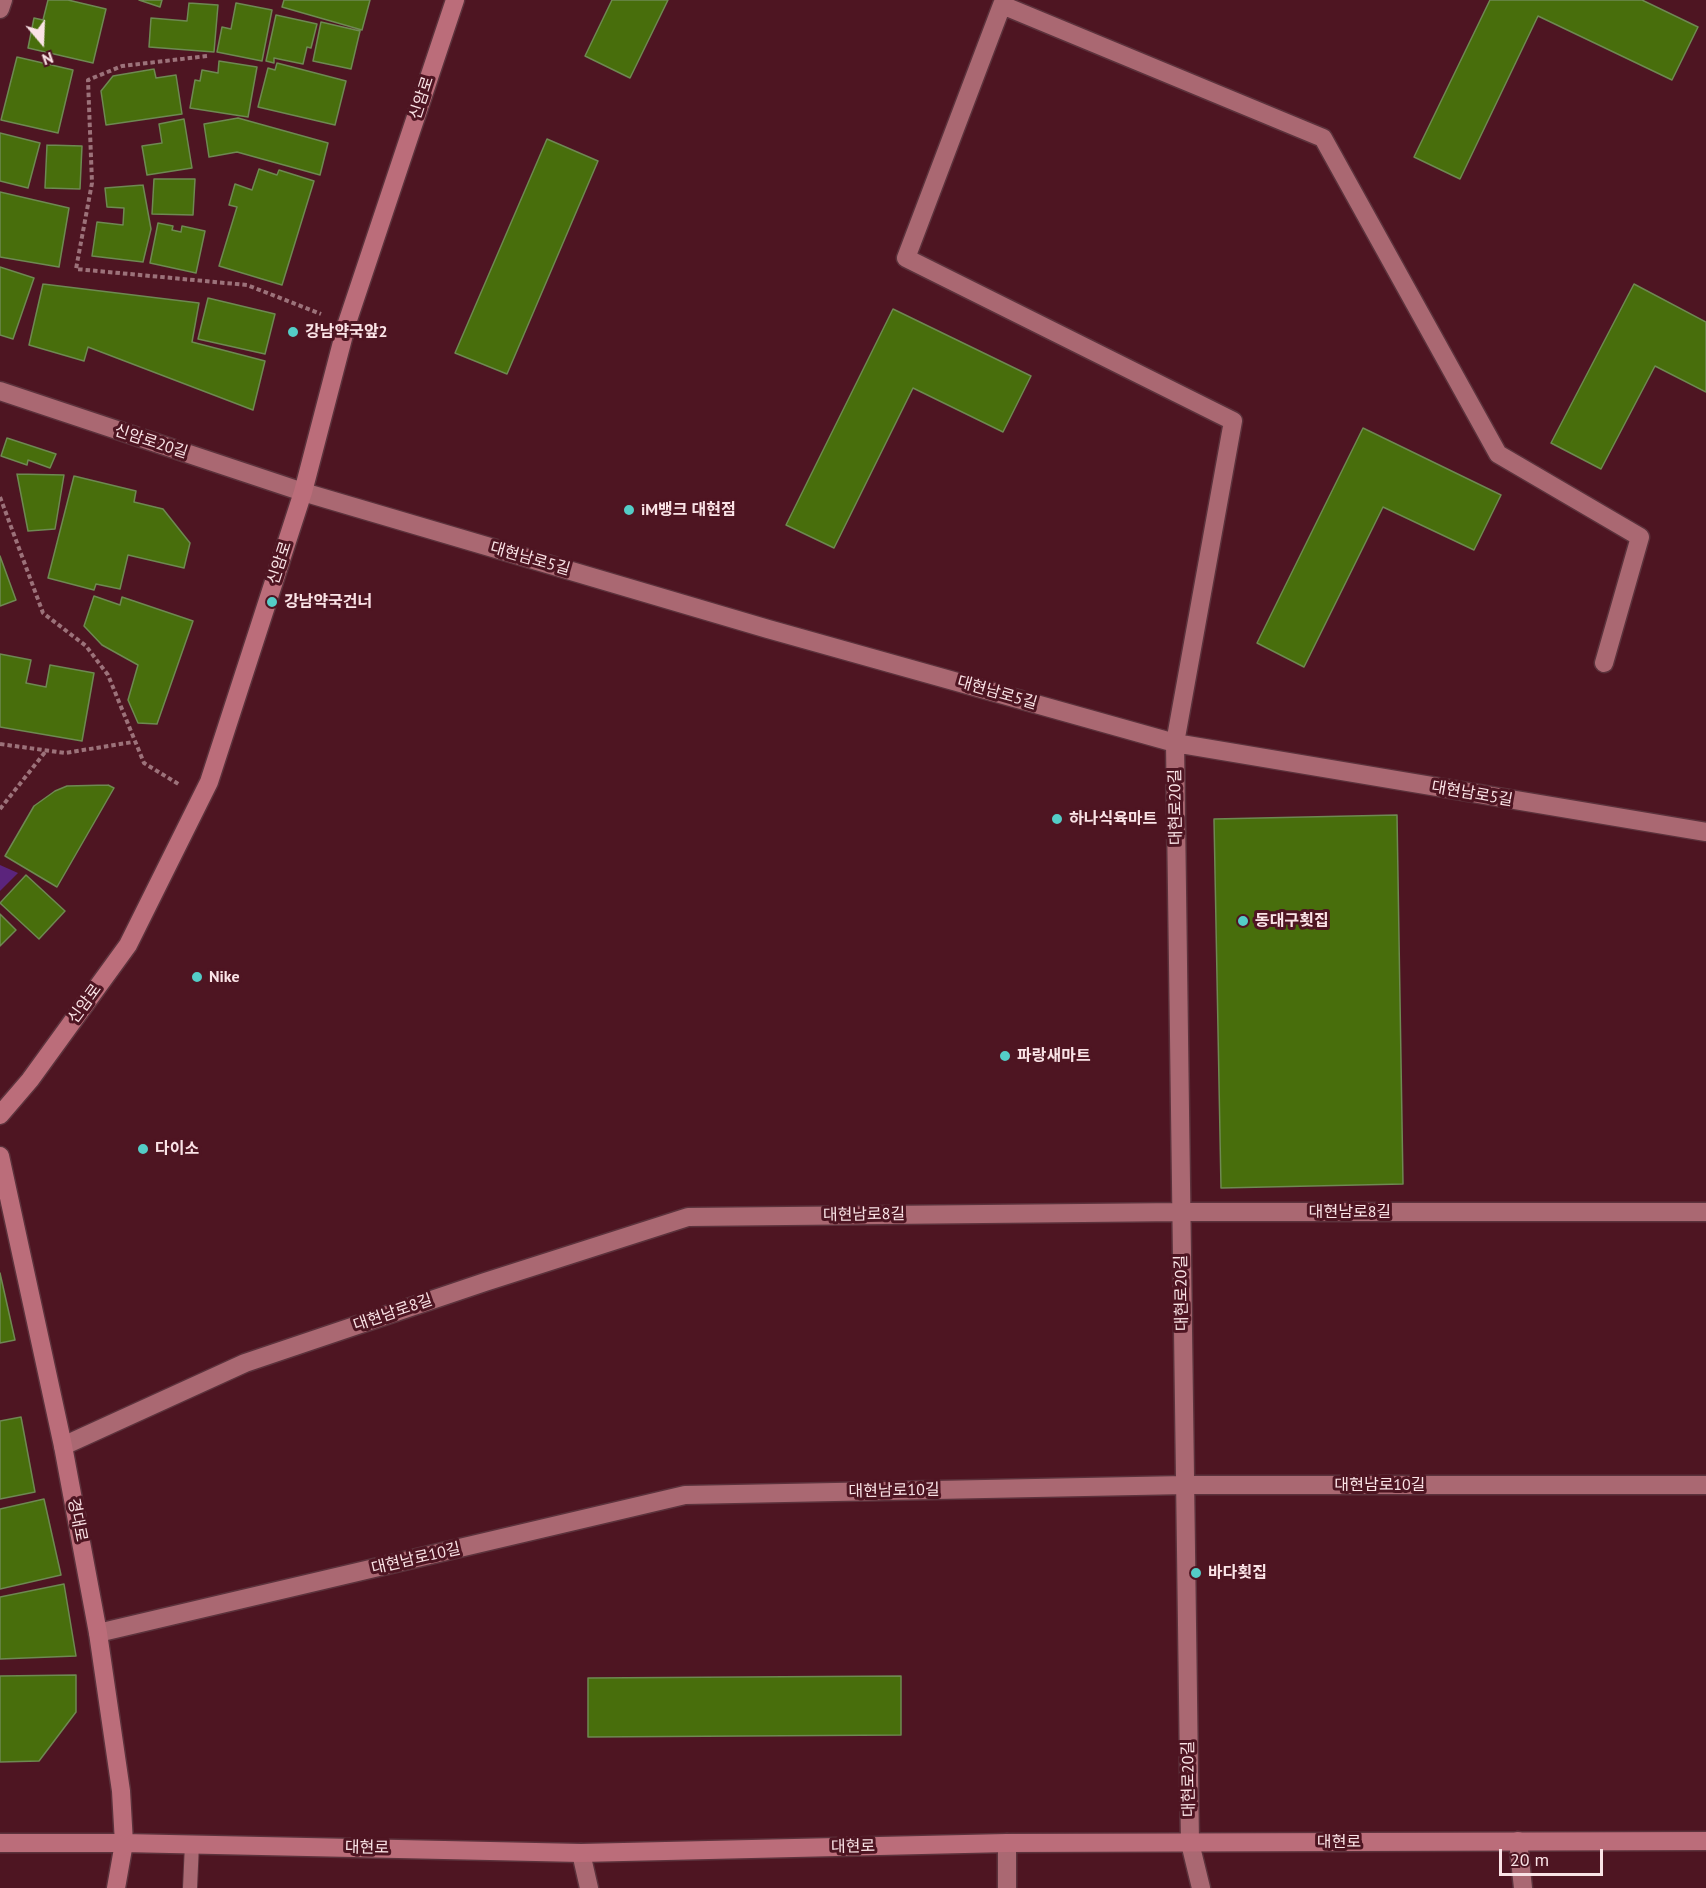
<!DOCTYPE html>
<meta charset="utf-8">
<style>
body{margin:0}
#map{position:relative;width:1706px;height:1888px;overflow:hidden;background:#4e1522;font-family:"PT Sans",sans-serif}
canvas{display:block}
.north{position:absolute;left:12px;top:12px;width:60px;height:60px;-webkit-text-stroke:4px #4e1522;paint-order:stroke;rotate:161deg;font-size:16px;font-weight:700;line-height:24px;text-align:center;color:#fae3e6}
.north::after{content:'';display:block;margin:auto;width:21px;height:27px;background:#fae3e6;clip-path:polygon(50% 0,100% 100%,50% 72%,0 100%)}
.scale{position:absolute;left:1499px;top:1849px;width:104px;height:27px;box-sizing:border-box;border:3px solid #fae3e6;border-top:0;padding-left:8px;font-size:18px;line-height:21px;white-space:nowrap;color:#fae3e6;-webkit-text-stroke:4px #4e1522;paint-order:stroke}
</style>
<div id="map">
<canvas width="1706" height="1888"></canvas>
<div class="north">N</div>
<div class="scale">20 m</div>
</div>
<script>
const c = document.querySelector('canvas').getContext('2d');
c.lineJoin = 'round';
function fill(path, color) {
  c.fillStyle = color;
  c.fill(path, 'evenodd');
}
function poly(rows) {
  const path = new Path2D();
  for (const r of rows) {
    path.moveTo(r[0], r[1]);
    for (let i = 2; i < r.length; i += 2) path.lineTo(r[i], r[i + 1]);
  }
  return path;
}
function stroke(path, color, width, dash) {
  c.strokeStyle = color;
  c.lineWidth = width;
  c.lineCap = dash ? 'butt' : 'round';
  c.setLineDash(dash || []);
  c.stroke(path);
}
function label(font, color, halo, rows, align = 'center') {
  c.font = font + ' "PT Sans","Noto Sans KR",sans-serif';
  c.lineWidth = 6;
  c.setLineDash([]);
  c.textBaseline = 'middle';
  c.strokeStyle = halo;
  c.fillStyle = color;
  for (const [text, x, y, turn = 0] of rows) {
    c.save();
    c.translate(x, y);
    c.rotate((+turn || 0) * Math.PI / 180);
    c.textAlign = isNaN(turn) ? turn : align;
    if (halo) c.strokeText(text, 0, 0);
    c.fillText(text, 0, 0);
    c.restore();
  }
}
const green = poly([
 [0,865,18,873,0,891]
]);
const building = poly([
 [48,0,68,0,106,9,93,63,28,48,34,18,43,20,48,0],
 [139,0,162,0,160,7,139,0],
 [284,0,370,0,362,30,282,7,284,0],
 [612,0,668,0,630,78,585,56,612,0],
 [1490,0,1642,0,1698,27,1672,80,1538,16,1460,179,1414,157,1490,0],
 [189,3,218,5,214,52,149,47,151,18,187,21,189,3],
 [236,3,272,10,262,61,217,52,222,27,231,29,236,3],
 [276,15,317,24,311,48,307,47,303,64,274,58,274,63,266,61,276,15],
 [321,22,360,31,351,69,313,61,321,22],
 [17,57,73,70,58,133,1,120,17,57],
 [219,61,257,67,248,117,190,108,195,80,200,81,202,70,218,73,219,61],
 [277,63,346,81,335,125,258,107,268,68,275,70,277,63],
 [154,69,156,78,176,75,182,114,106,125,101,91,113,76,154,69],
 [238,118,328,143,320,175,237,152,209,157,204,124,238,118],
 [184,119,192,168,147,175,142,146,162,143,159,124,184,119],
 [0,133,40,143,28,188,0,181,0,133],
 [547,139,598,161,507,374,455,353,547,139],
 [47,145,82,146,80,189,45,188,47,145],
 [259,169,277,175,279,170,314,181,282,285,219,266,237,207,229,205,235,184,252,190,259,169],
 [154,179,195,179,193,215,152,214,154,179],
 [143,185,151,229,143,262,92,256,97,222,123,225,124,208,107,207,105,188,143,185],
 [0,192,69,208,59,267,0,257,0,192],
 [158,223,173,226,172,230,181,232,182,226,205,231,196,273,150,263,158,223],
 [0,267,34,278,13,339,0,335,0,267],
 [43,284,199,303,192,342,265,361,253,410,88,347,84,361,29,345,43,284],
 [1634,284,1706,322,1706,392,1655,366,1601,469,1551,443,1634,284],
 [208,298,275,314,265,354,198,339,208,298],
 [893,309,1031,376,1003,432,913,388,834,548,786,525,893,309],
 [1363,428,1501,495,1474,550,1383,507,1304,667,1257,643,1363,428],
 [7,438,56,454,50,468,28,460,27,465,1,456,7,438],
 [17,474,64,475,55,529,28,531,17,474],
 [74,476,136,491,134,502,163,509,190,543,184,568,128,555,120,589,96,584,94,590,48,578,74,476],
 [0,556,16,600,0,606,0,556],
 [94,596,120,605,122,597,193,621,157,724,138,723,128,700,138,665,102,645,84,626,94,596],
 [0,654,31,660,26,683,46,687,50,665,94,673,82,741,0,727,0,654],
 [108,785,114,788,57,887,5,856,34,806,55,791,67,786,108,785],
 [1397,815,1403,1184,1221,1188,1214,819,1397,815],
 [26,875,65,911,39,939,0,903,26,875],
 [0,914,16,930,0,946,0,914],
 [0,1273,15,1340,0,1343,0,1273],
 [21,1417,35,1492,0,1499,0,1421,21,1417],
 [44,1499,61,1575,0,1589,0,1509,44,1499],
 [64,1584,76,1656,0,1659,0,1597,64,1584],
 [76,1675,76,1712,39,1761,0,1762,0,1676,76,1675],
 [901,1676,901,1735,588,1737,588,1678,901,1676]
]);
const path = poly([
 [207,56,122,66,88,80,92,183,76,269,247,285,321,314],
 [0,497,43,613,86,646,108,675,144,763,180,785],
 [0,744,65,753,133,742],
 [0,809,46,751]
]);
const service = poly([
 [190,1888,192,1844]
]);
const minor = poly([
 [0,9,3,0],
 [0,391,303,492,768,629,1175,743,1706,832],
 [63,1446,245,1363,485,1282,688,1217,1181,1212,1706,1212],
 [98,1633,685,1495,1185,1485,1706,1485],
 [1518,1841,1523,1888],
 [1007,1843,1007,1888],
 [581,1853,589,1888],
 [1201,1888,1190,1843,1175,743,1233,421,906,258,1002,5,1323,138,1498,454,1640,537,1604,663]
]);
const secondary = poly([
 [0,1115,30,1080,128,945,209,782,303,492,347,323,455,0],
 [0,1156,63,1446,98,1633,121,1791,124,1843,116,1888],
 [0,1843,124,1843,581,1853,1007,1843,1706,1841]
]);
const markers = [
 [293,332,6,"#54cdc7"],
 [629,510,6,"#54cdc7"],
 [272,602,6,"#54cdc7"],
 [1057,819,6,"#54cdc7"],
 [1243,921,6,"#54cdc7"],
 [197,977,6,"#54cdc7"],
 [1005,1056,6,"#54cdc7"],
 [143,1149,6,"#54cdc7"],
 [1196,1573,6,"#54cdc7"]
];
const streetNames = [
 ["신암로",422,98,-72],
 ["신암로20길",151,442,18],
 ["대현남로5길",530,559,16],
 ["신암로",280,563,-72],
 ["대현남로5길",997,693,16],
 ["대현남로5길",1472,794,10],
 ["대현로20길",1176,807,-91],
 ["신암로",85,1004,-54],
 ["대현남로8길",1350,1212],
 ["대현남로8길",864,1215,-1],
 ["대현로20길",1182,1293,-91],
 ["대현남로8길",393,1313,-19],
 ["대현남로10길",1380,1485],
 ["대현남로10길",894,1491,-1],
 ["경대로",77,1520,79],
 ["대현남로10길",416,1559,-13],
 ["대현로20길",1189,1779,-91],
 ["대현로",1339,1842],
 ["대현로",853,1847,-1],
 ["대현로",367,1848,1]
];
const poiNames = [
 ["강남약국앞2",305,332],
 ["iM뱅크 대현점",641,510],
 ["강남약국건너",284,602],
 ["하나식육마트",1069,819],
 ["동대구횟집",1255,921],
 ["Nike",209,977],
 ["파랑새마트",1017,1056],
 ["다이소",155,1149],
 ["바다횟집",1208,1573]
];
fill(green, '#5b247c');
fill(building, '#486e0c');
stroke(building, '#6e8952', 1.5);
stroke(service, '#5c323c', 16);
stroke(minor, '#5c323c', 21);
stroke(secondary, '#5c323c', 21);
stroke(path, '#9c727a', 4, [4.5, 3]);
stroke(service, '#aa6872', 14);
stroke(minor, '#aa6872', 18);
stroke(secondary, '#bb6d7a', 18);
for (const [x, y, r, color] of markers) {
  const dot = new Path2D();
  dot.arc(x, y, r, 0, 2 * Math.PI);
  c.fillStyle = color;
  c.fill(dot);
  stroke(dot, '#4e1522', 2);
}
label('16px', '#fae3e6', '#4e1522', streetNames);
label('bold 16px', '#fae3e6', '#4e1522', poiNames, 'left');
</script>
